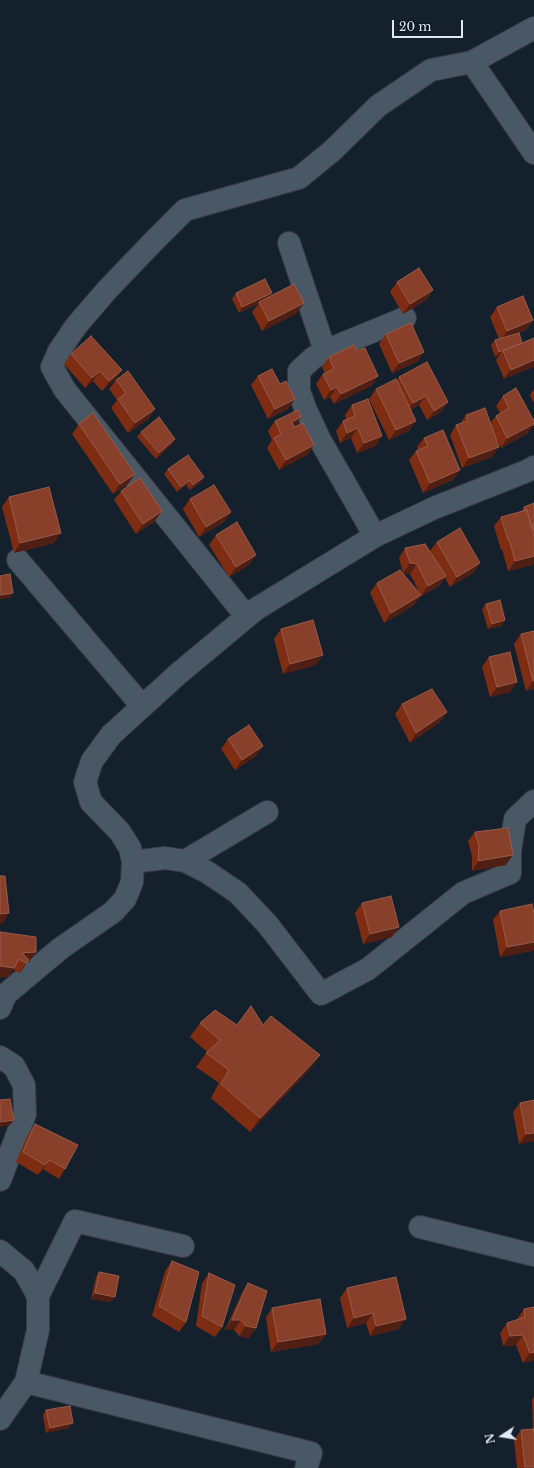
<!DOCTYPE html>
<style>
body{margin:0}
#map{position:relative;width:534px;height:1468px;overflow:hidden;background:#15202d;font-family:"Libre Baskerville",serif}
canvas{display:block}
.north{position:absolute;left:482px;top:1416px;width:40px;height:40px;-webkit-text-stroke:3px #0c1723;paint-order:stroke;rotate:258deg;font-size:11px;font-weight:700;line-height:16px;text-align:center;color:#e1e8f1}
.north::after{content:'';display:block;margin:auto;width:14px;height:18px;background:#e1e8f1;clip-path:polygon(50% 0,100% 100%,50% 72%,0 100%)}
.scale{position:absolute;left:392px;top:20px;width:71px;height:18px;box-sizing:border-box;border:2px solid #e1e8f1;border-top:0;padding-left:5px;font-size:12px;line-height:14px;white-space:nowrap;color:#e1e8f1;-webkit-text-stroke:3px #0c1723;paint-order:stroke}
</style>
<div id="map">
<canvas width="534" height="1468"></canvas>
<div class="north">N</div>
<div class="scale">20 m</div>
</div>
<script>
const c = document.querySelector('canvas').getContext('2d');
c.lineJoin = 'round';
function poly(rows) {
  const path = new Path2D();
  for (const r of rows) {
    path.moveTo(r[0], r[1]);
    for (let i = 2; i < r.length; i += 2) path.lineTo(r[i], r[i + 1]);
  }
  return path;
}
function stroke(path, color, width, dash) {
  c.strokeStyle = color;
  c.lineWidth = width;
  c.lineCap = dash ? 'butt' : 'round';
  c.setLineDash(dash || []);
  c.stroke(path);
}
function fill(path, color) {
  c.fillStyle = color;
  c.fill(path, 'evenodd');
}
const minor = poly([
 [472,62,534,153],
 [289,243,325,351],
 [375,536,320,440,305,408,299,391,299,371,313,358,325,351,405,318],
 [18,560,142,706],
 [246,616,65,390,52,367,59,351,76,326,107,290,153,242,185,210,299,178,332,151,378,106,431,70,472,62,534,28],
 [185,861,267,812],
 [133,862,165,858,185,861,207,872,238,893,268,925,321,994,368,969,463,893,510,873,510,851,515,819,534,801],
 [0,1008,6,994,61,948,113,912,125,899,132,882,133,862,130,848,120,832,91,802,85,782,92,761,111,735,178,674,256,609,375,536,434,508,527,471,534,467],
 [0,1057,14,1066,24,1085,25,1114,0,1180],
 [420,1227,534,1255],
 [0,1251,24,1271,38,1296,38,1330,26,1382,0,1419],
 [38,1296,75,1221,183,1246],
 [26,1382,311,1453,306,1468]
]);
const wall = poly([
 [397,282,433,290,426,300,403,314,390,292],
 [236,293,269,297,297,313,262,331,252,312,259,303,239,313,232,299],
 [497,307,533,320,526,330,519,333,522,343,534,338,504,379,496,360,499,356,495,357,491,345,495,340,499,339,490,317],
 [386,334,424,352,417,362,392,373,379,344],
 [357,351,378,376,371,386,334,404,330,397,324,400,316,384,323,374,325,373,322,367,329,357],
 [71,354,122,370,115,379,102,391,93,381,85,388,64,364],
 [258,376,288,409,268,419,251,385],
 [399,377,448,402,441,412,427,420,419,405,411,410,409,431,389,440,369,399,376,389,397,381],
 [116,380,155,409,148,419,128,433,111,408,117,400,109,389],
 [534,389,534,404,530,395],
 [503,396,528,433,501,448,497,440,492,457,462,468,450,435,456,425,460,424,466,415,490,423,496,416,500,413,496,406],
 [352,405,376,446,357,453,351,438,340,443,336,431,343,421,346,419,345,415],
 [275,421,294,427,314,445,307,455,279,470,267,448,272,440,268,431],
 [79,424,135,474,128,484,113,494,72,434],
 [141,432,172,444,156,459,137,437],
 [424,438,460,470,453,480,423,493,409,460,416,451,418,449,417,447],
 [168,469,204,477,201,482,190,490,186,485,177,492,164,474],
 [121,491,155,521,136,534,114,500],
 [9,497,54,543,14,553,2,507],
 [190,499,231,512,224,522,199,537,183,509],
 [534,503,534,561,532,565,508,571,502,549,501,550,494,526,501,517,521,512,524,507],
 [216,535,249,565,229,577,209,545],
 [437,542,480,563,473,573,450,587,445,578,439,586,421,596,421,595,414,605,384,623,370,593,377,583,420,594,410,574,403,573,399,558,405,548,430,551],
 [486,604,505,620,501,626,488,629,482,609],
 [281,629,316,665,283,674,274,639],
 [534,631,534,689,526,691,514,644,521,634],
 [489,657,510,692,490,697,482,667],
 [402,704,447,712,440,722,410,743,395,714],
 [228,739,263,746,256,756,235,770,221,749],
 [475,832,506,865,472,871,472,856,468,841],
 [362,903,399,927,392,937,363,944,355,913],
 [500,911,532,951,500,957,493,920],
 [0,932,36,952,29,962,27,962,22,970,19,973,13,969,7,978],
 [200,1023,237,1025,263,1025,320,1055,310,1069,250,1132,211,1098,219,1083,196,1067,207,1052,190,1037],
 [520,1103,534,1141,519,1144,513,1112],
 [35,1124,65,1169,59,1179,43,1169,38,1175,16,1162,28,1134],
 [172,1261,186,1322,179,1332,152,1316,165,1271],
 [99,1272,111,1302,91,1299,96,1277],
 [209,1273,222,1327,215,1337,196,1326,202,1283],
 [248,1283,256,1328,249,1338,239,1336,234,1330,225,1330,242,1293],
 [347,1288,399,1329,370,1336,366,1323,347,1328,340,1298],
 [534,1307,534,1360,523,1363,516,1345,503,1346,500,1333,507,1323,518,1320,518,1318,524,1309],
 [272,1308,319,1344,271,1352,266,1318],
 [534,1396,534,1468,517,1468,514,1440,521,1430,533,1429,532,1400],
 [46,1410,69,1428,46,1433,43,1415]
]);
const shadedWall = poly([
 [433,290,426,300,403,314,410,304],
 [272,293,268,298,239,313,242,307],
 [304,303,297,313,262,331,269,321],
 [533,320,526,330,500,341,507,331],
 [502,351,499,356,495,357,499,352],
 [424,352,417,362,392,373,399,363],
 [534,360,534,367,504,379,511,370],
 [122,370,115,379,102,391,109,381],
 [100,371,93,381,85,388,92,378],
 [378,376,371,386,334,404,341,394],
 [337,387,330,397,324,400,331,390],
 [426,396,419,405,406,413,413,403],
 [295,399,288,409,268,419,275,409],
 [448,402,441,412,427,420,434,411],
 [155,409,148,419,128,433,135,423],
 [301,417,295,427,292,422],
 [416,421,409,431,389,440,396,430],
 [534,424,534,425,528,433,501,448,507,438],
 [358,428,351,438,340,443,347,433],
 [382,436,376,446,357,453,364,443],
 [175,439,172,444,156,459,159,453],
 [314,445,307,455,279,470,286,460],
 [499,447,492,457,462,468,469,458],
 [460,470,453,480,423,493,430,483],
 [135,474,128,484,113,494,120,484],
 [204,477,201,482,190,490,193,485],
 [190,480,186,485,177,492,181,487],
 [162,511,155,521,136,534,143,524],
 [231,512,224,522,199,537,206,527],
 [61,533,54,543,14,553,20,543],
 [256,555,249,565,229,577,236,567],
 [534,556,534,561,532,565,508,571,515,561],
 [410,563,417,564,410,574,403,573],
 [480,563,473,573,450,587,457,577],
 [446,576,439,586,421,596,428,586],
 [13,593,10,598,0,599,0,595],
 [421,595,414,605,384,623,391,613],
 [505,620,501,626,488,629,492,624],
 [323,655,316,665,283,674,290,664],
 [533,681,534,681,534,689,526,691],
 [517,682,510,692,490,697,497,687],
 [447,712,440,722,410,743,416,733],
 [263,746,256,756,235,770,242,760],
 [513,855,506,865,472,871,478,861],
 [9,913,3,923,0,924,0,914],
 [399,927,392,937,363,944,370,934],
 [534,942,534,949,532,951,500,957,507,947],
 [36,952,29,962,27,962,22,970,19,973,26,963,22,953],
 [0,966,14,968,7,978,0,977],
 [320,1055,310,1069,250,1132,260,1118],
 [14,1120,10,1125,0,1127,0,1122],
 [534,1133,534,1141,519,1144,526,1134],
 [50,1160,43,1169,38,1175,45,1165],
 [95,1293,115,1297,111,1302,91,1299],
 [373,1313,366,1323,347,1328,354,1318],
 [406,1319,399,1329,370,1336,376,1326],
 [232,1320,241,1320,234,1330,225,1330],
 [246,1326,256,1328,249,1338,239,1336],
 [326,1334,319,1344,271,1352,278,1342],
 [523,1335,516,1345,503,1346,510,1336],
 [534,1352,534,1360,523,1363,530,1353],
 [73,1423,69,1428,46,1433,50,1428],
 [525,1467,534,1467,534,1468,525,1468]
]);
const building = poly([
 [419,268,433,290,410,304,397,282,419,268],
 [265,279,272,293,242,307,236,293,265,279],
 [294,284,304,303,269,321,259,302,294,284],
 [523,296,533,320,507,331,497,307,523,296],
 [411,323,424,352,399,363,386,334,411,323],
 [519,333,522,343,499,352,495,340,519,333],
 [91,336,122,370,109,381,100,371,92,378,71,354,91,336],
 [534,338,534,360,511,370,503,351,534,338],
 [354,345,357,351,365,348,378,376,341,394,337,387,331,390,323,374,334,369,329,357,354,345],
 [427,362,448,402,434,411,426,396,413,403,399,377,427,362],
 [272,369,280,384,286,381,295,399,275,409,258,376,272,369],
 [128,371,155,409,135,423,118,399,126,393,116,380,128,371],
 [396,379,416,421,396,430,376,389,396,379],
 [516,388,534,421,534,424,507,438,496,416,509,408,503,396,516,388],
 [368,399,382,436,364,443,358,428,347,433,343,421,355,416,352,405,368,399],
 [485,408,499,447,469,458,456,425,468,421,466,415,485,408],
 [298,410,301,417,292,422,294,427,303,423,314,445,286,460,274,438,281,434,275,421,298,410],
 [93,413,135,474,120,484,79,424,93,413],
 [159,417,175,439,159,453,141,432,159,417],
 [443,430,460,470,430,483,416,451,428,446,424,438,443,430],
 [188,455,204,477,193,485,190,480,181,487,168,469,188,455],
 [140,478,162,511,143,524,121,491,140,478],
 [214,485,231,512,206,527,190,499,214,485],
 [49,487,61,533,20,543,9,497,49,487],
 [534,503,534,531,530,521,527,510,525,510,524,507,534,503],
 [527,510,534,537,534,556,515,561,509,539,508,540,501,517,527,510],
 [237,522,256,555,236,567,216,535,237,522],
 [460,528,480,563,457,577,437,542,460,528],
 [425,544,446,576,428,586,417,564,410,563,405,548,425,544],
 [400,570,421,595,391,613,377,583,400,570],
 [10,574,13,593,0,595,0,576,10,574],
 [500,600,505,620,492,624,486,604,500,600],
 [313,620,323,655,290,664,281,629,313,620],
 [534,631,534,681,533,681,521,634,534,631],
 [510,652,517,682,497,687,489,657,510,652],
 [432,689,447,712,416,733,402,704,432,689],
 [249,725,263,746,242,760,228,739,249,725],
 [508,828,513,855,478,861,479,846,475,832,508,828],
 [0,876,5,876,9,913,0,914,0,876],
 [391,896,399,927,370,934,362,903,391,896],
 [532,904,534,913,534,942,507,947,500,911,532,904],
 [0,932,36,937,36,952,22,953,29,960,26,963,19,959,14,968,0,966,0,932],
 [251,1006,263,1025,271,1016,320,1055,260,1118,221,1084,229,1070,206,1053,220,1040,200,1023,215,1010,237,1025,251,1006],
 [10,1099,14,1120,0,1122,0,1100,10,1099],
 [534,1100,534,1133,526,1134,520,1103,534,1100],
 [35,1124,78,1145,65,1169,50,1160,45,1165,23,1152,35,1124],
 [172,1261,199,1272,186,1322,159,1306,172,1261],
 [99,1272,119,1276,115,1297,95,1293,99,1272],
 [209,1273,235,1285,222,1327,202,1316,209,1273],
 [396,1277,406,1319,376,1326,373,1313,354,1318,347,1288,396,1277],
 [248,1283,267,1291,256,1328,246,1326,241,1320,232,1320,248,1283],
 [320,1299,326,1334,278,1342,272,1308,320,1299],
 [534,1307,534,1352,530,1353,523,1335,510,1336,507,1323,525,1317,524,1309,534,1307],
 [70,1406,73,1423,50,1428,46,1410,70,1406],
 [534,1429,534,1467,525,1467,521,1430,534,1429]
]);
stroke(minor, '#343b45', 24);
stroke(minor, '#4a5765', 22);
fill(wall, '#7e2c12');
fill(shadedWall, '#501f13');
fill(building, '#89402a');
stroke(building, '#975b49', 1);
</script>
